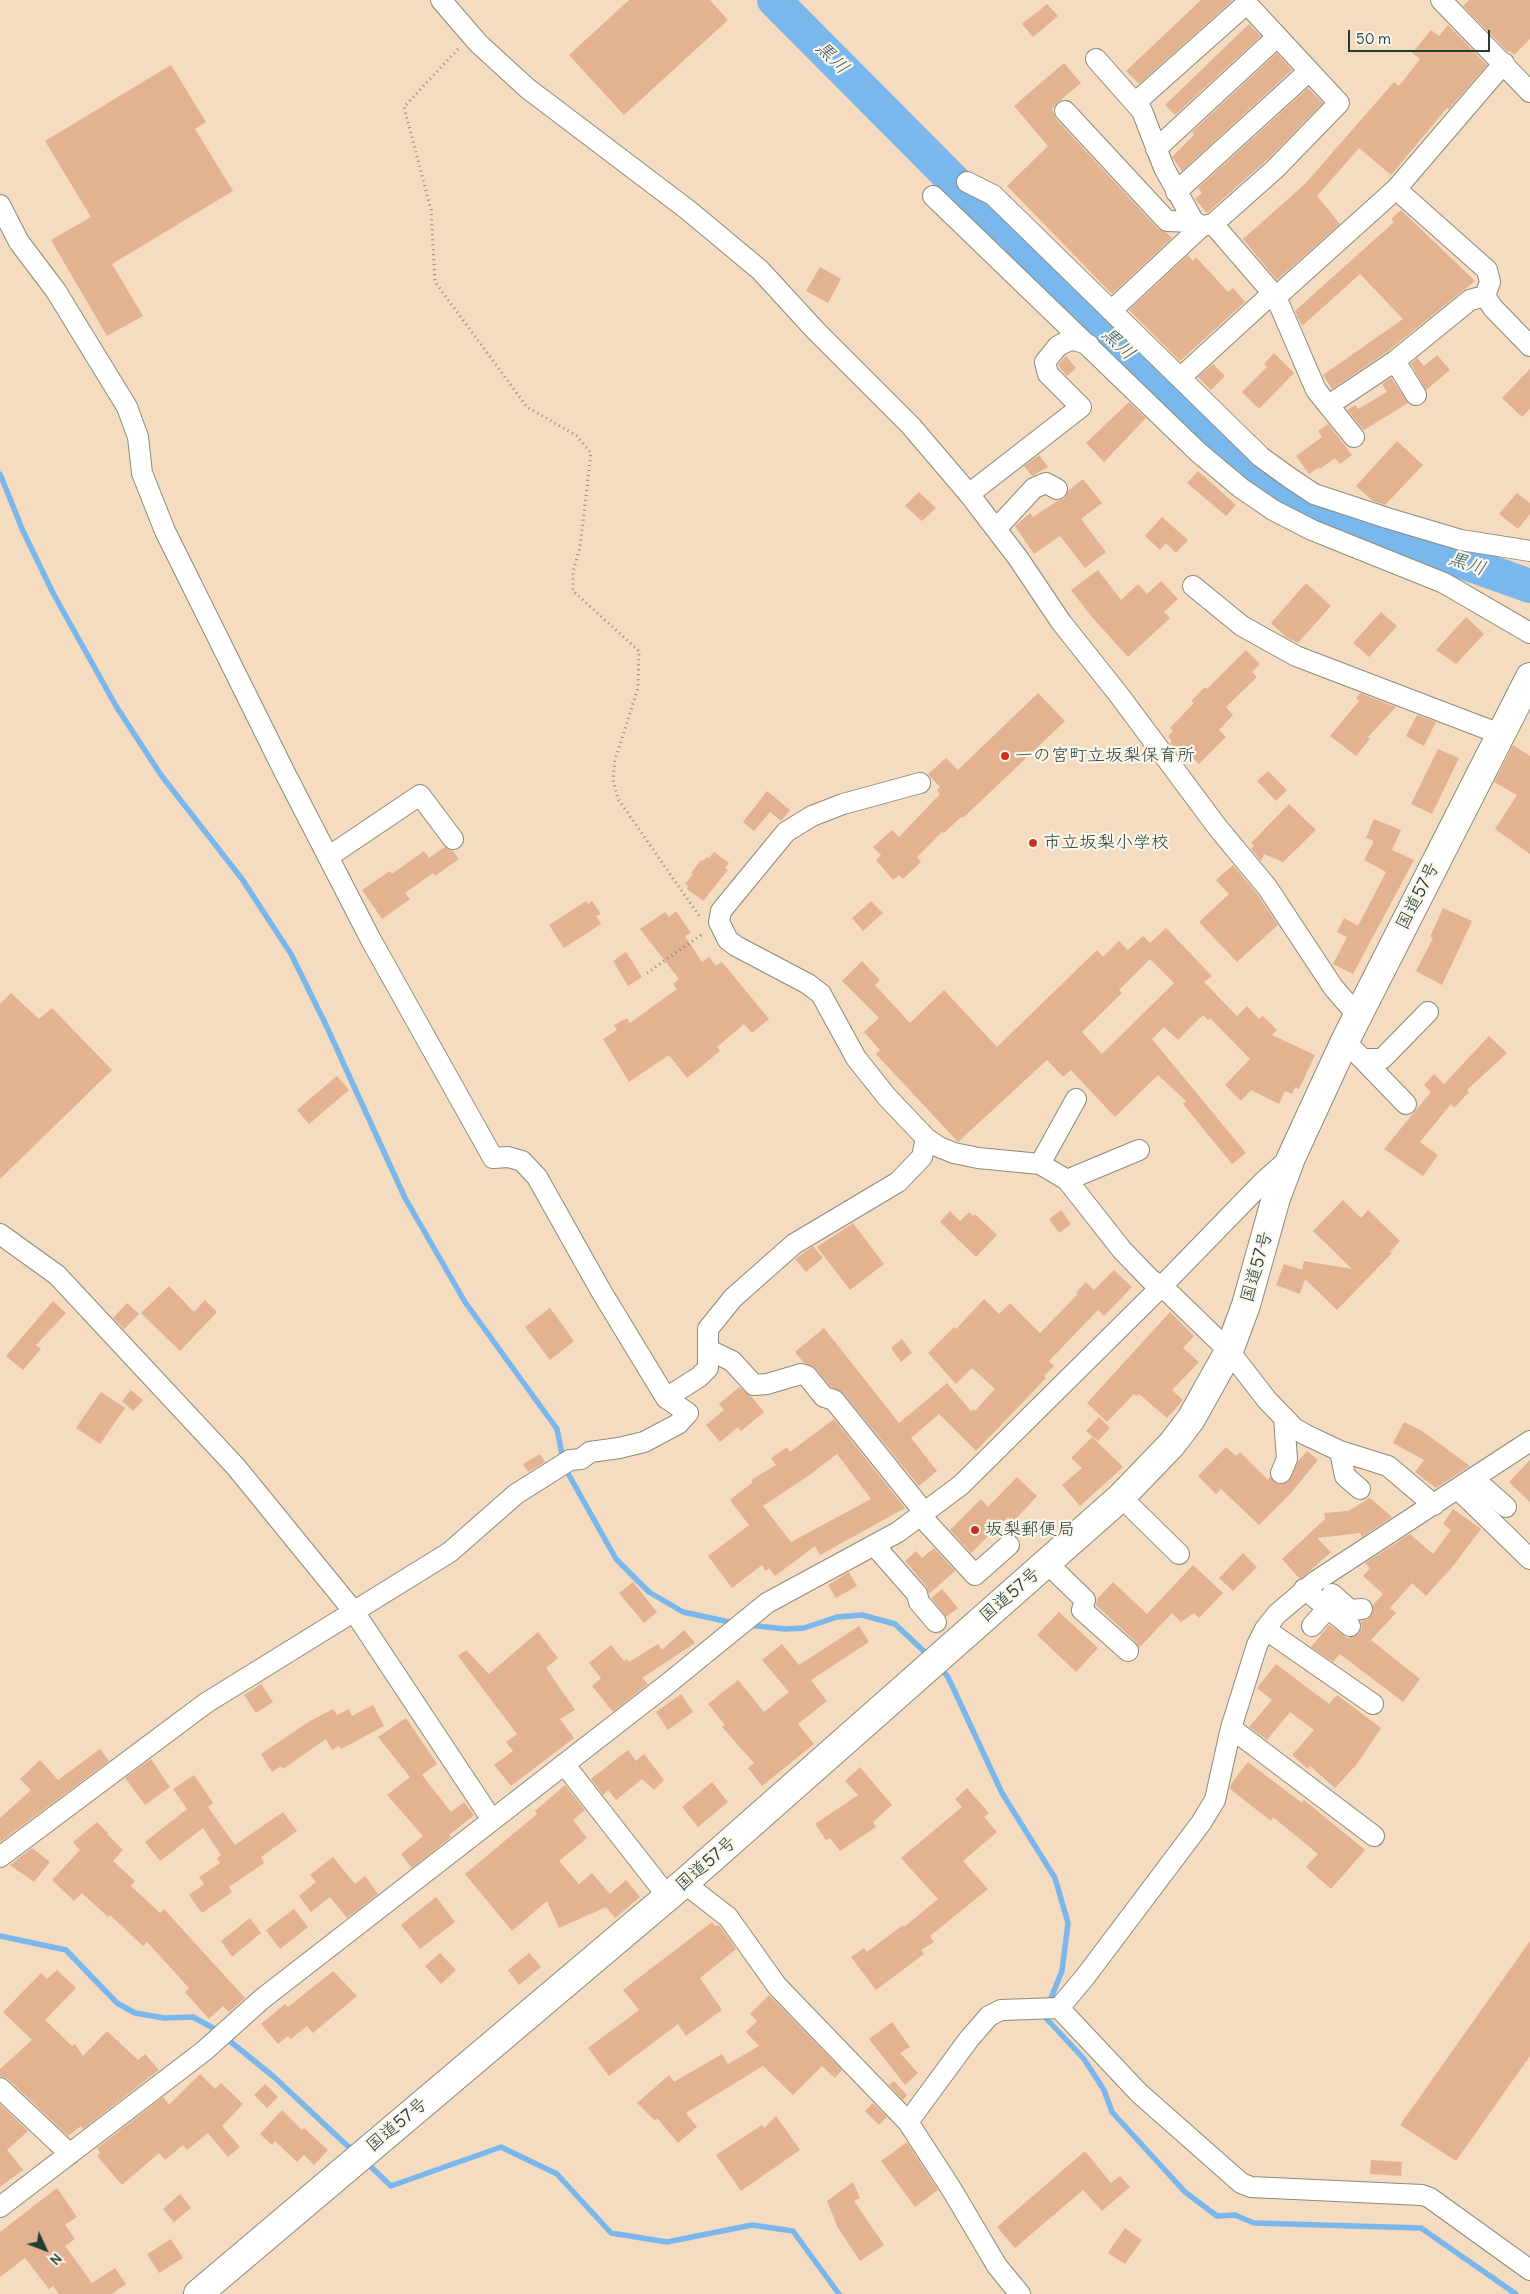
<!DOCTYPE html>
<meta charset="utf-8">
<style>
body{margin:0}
#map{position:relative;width:1530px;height:2294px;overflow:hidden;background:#f5dbbf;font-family:Delius,sans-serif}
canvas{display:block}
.north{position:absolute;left:20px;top:2224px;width:50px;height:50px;-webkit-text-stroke:4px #fbf7ec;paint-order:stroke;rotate:133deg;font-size:14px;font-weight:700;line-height:20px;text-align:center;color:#1f3d34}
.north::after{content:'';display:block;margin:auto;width:18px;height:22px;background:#1f3d34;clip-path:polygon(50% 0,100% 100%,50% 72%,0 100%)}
.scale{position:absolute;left:1348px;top:30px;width:142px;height:22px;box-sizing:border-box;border:2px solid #1f3d34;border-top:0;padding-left:6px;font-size:15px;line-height:18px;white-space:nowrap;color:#1f3d34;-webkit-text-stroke:4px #fbf7ec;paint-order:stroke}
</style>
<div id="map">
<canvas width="1530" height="2294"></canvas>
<div class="north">N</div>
<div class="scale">50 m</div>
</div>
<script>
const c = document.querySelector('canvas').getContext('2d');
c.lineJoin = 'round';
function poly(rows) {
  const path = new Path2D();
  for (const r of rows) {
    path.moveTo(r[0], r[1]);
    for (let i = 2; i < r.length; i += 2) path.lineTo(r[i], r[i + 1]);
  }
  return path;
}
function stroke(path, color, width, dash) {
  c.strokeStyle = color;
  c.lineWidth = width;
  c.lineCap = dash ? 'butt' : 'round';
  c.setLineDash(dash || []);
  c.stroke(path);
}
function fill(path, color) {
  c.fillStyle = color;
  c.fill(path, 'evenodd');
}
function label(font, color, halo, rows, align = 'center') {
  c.font = font + ' Delius,"Klee One",sans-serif';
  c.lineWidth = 4.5;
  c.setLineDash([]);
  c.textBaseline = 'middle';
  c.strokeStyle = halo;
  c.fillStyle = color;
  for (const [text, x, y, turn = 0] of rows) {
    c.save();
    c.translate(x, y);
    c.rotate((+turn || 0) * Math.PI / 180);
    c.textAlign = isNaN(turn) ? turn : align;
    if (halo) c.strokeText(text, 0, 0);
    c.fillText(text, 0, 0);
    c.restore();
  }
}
const stream = poly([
 [0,474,23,531,53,593,116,706,161,775,242,879,291,954,325,1023,405,1198,465,1302,557,1429,563,1459],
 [565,1468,616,1559,649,1592,683,1612,734,1623],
 [748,1625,785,1629,804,1628,837,1617,862,1615,895,1624,930,1657],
 [940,1668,948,1677,1002,1793,1055,1878,1068,1923,1062,1971,1049,2003],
 [0,1936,66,1950,117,2003,135,2013,164,2018,193,2017,215,2029,274,2077,354,2152],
 [1046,2012,1044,2016,1084,2059,1104,2090,1112,2112,1185,2192,1217,2216,1235,2215,1254,2223,1421,2228,1516,2294],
 [365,2161,391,2186,501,2147,557,2174,611,2233,667,2242,752,2225,793,2231,839,2294]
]);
const river = poly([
 [774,0,1103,331,1252,468,1307,507,1530,586]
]);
const building = poly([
 [629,0,710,0,728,20,624,115,569,55],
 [1201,0,1233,0,1139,84,1126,71],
 [1469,0,1530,0,1530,39,1514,55,1510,51,1508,52,1463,6],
 [1047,4,1058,16,1033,37,1022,24],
 [1249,24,1261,36,1175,115,1165,105],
 [1448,25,1487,65,1449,109,1447,108,1391,175,1359,148,1317,196,1340,224,1277,280,1243,239,1304,185,1394,82,1399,86,1420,59,1412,53,1431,30,1439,36],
 [1277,53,1292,70,1182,171,1172,157,1194,135,1192,132],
 [1064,63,1081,83,1057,103,1052,109,1056,119,1158,229,1167,233,1172,238,1112,294,1007,186,1048,146,1014,106],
 [171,65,206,122,195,129,233,191,112,264,143,316,107,336,51,240,91,217,45,141],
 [1308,88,1323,103,1269,158,1207,213,1195,199,1202,193,1198,188],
 [1401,210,1475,281,1388,351,1332,389,1323,375,1403,319,1360,274,1302,326,1295,311,1394,222,1391,219],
 [1188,255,1193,261,1196,257,1228,292,1233,288,1245,302,1180,361,1129,310],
 [820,267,841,279,828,303,806,291],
 [1274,353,1294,373,1259,409,1242,392,1267,367,1264,364],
 [1437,355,1450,370,1426,390,1411,364,1417,358,1424,366],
 [1066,356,1076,368,1067,376,1058,365],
 [1213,364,1225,376,1211,390,1198,377],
 [1530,369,1530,409,1522,417,1502,398],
 [1391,378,1408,403,1364,430,1347,410,1355,405,1358,409,1387,392,1382,384],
 [1129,402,1146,418,1104,462,1086,443],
 [1328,424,1352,455,1340,464,1335,458,1320,469,1319,467,1309,474,1296,456,1322,437,1318,431],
 [1397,441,1423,465,1385,505,1373,501,1356,486],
 [1039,455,1048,467,1032,476,1024,466],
 [1198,471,1236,505,1226,516,1187,483],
 [1083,479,1102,503,1081,519,1106,552,1085,568,1060,536,1034,554,1015,526,1030,513,1033,517,1057,501,1064,499,1069,490],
 [919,492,936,508,922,521,905,506],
 [1517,493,1530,503,1530,514,1518,529,1499,514],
 [1162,517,1188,540,1176,553,1166,543,1160,550,1145,536],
 [1098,570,1121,600,1138,584,1147,594,1161,581,1178,599,1164,612,1170,618,1128,657,1091,616,1071,590],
 [1306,583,1331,606,1298,643,1286,637,1271,623],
 [1381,612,1397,626,1369,657,1353,643],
 [1466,617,1484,634,1456,664,1436,650],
 [1246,650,1260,664,1252,672,1257,677,1226,707,1233,715,1219,730,1226,737,1199,764,1191,756,1187,760,1170,743,1172,741,1168,736,1173,731,1170,728,1194,703,1191,701,1205,687,1207,689],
 [1038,693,1065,721,963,818,961,817,944,833,942,832,917,857,921,862,903,879,899,875,893,880,876,860,881,855,873,847,892,830,899,837,940,794,937,790,940,787,928,774,946,758,958,770],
 [1360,693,1396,707,1368,737,1370,739,1356,756,1330,736,1359,701,1356,698],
 [1417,715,1436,722,1424,746,1406,736],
 [1513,745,1530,756,1530,854,1495,829,1517,795,1494,782],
 [1438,749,1459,758,1432,814,1411,804],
 [1268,771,1287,790,1276,801,1257,781],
 [767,791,790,810,781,821,770,812,754,831,743,822],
 [1289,804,1316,830,1283,862,1264,854,1261,861,1251,849,1254,846,1251,843],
 [1374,819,1401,830,1392,850,1414,860,1353,974,1333,964,1347,937,1337,932,1344,918,1358,926,1386,872,1364,860,1374,841,1366,838],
 [445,847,453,851,459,859,435,876,433,873,405,893,410,899,382,919,362,890,390,871,392,874,424,851,429,858],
 [714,852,729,863,725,868,728,870,703,901,687,889,688,886,685,884,693,874,691,873,701,860,703,861,707,857,709,858],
 [1233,865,1257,894,1278,925,1237,962,1199,922,1229,894,1216,880],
 [586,901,588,904,592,901,601,914,596,916,601,924,564,948,549,925],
 [871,901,883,913,863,931,852,918],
 [1443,908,1472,921,1442,985,1416,971,1433,938,1430,937],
 [676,911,691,933,685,936,702,962,709,957,716,966,722,962,769,1019,752,1033,744,1024,717,1047,720,1051,687,1078,669,1055,629,1082,603,1039,617,1030,614,1025,627,1018,630,1023,677,989,673,984,679,979,640,929,665,912,669,917],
 [1166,928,1212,976,1204,982,1237,1016,1247,1006,1259,1019,1263,1016,1277,1030,1272,1035,1315,1055,1299,1089,1295,1087,1292,1094,1285,1091,1279,1104,1251,1090,1241,1101,1225,1085,1250,1059,1210,1018,1208,1020,1203,1015,1178,1040,1164,1027,1152,1039,1246,1153,1232,1164,1183,1104,1186,1101,1158,1075,1115,1117,1071,1070,1063,1077,1047,1060,958,1142,876,1054,880,1050,864,1032,879,1018,842,981,862,961,880,980,875,985,910,1023,944,990,997,1047,1097,950,1103,957,1119,941,1128,950,1143,936,1150,943],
 [1150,959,1174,983,1102,1054,1082,1032,1122,993,1119,990],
 [626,952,642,977,628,986,613,961],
 [11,993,39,1019,52,1008,112,1070,0,1179,0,1004],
 [1489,1036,1507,1053,1467,1090,1469,1092,1454,1108,1451,1104,1420,1142,1438,1155,1423,1176,1384,1149,1431,1092,1424,1085,1434,1074,1444,1084],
 [337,1076,349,1090,309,1124,297,1110],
 [1343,1200,1361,1218,1368,1210,1400,1241,1390,1252,1392,1253,1337,1310,1305,1279,1300,1294,1276,1285,1284,1264,1302,1270,1304,1261,1352,1269,1313,1231],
 [1061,1210,1071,1224,1059,1233,1049,1219],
 [950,1211,960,1221,969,1212,973,1216,975,1214,997,1235,976,1257,940,1222],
 [853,1223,884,1264,850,1290,817,1247],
 [813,1246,823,1258,806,1272,795,1259],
 [1114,1270,1132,1287,1104,1316,1098,1310,1049,1361,1054,1366,1044,1376,1046,1378,976,1451,939,1414,911,1438,937,1471,919,1486,843,1393,831,1387,816,1369,804,1363,795,1352,824,1328,899,1423,947,1383,971,1411,973,1409,975,1411,995,1389,972,1368,956,1384,928,1353,954,1327,956,1329,984,1299,999,1314,1010,1303,1040,1333,1078,1294,1076,1293,1086,1282,1094,1290],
 [169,1286,194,1312,205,1300,217,1312,180,1351,141,1313],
 [53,1301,66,1313,36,1345,41,1349,23,1370,6,1356],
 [127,1303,139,1314,124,1329,113,1318],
 [550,1308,574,1341,550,1360,525,1327],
 [1170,1312,1194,1336,1183,1348,1199,1362,1172,1390,1183,1400,1167,1418,1139,1394,1137,1396,1134,1394,1107,1422,1087,1403],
 [902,1339,912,1353,901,1362,891,1348],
 [739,1387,751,1396,764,1412,741,1431,738,1427,720,1442,706,1425,724,1410,719,1404],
 [131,1390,143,1400,133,1411,122,1401],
 [101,1392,125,1408,100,1444,76,1428],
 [1099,1417,1110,1428,1098,1441,1086,1431],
 [834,1419,905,1508,820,1555,815,1546,775,1576,769,1568,766,1571,762,1565,732,1588,708,1556,749,1525,730,1500,753,1482,751,1480,776,1465,771,1458,787,1447,790,1452],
 [837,1454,871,1499,791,1542,763,1506,808,1476],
 [1404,1422,1422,1431,1470,1466,1436,1488,1415,1472,1424,1460,1393,1443],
 [1092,1437,1123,1467,1080,1506,1062,1485,1082,1468,1071,1458],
 [1226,1447,1236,1456,1240,1452,1268,1480,1270,1477,1279,1484,1288,1482,1298,1461,1307,1451,1318,1460,1291,1493,1259,1525,1221,1489,1216,1494,1198,1476],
 [540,1454,545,1462,528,1472,523,1464],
 [1530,1460,1530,1502,1509,1482],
 [1017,1477,1037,1496,1013,1522,1008,1517,971,1553,950,1530,981,1499,988,1507],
 [1370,1498,1392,1517,1362,1537,1360,1533,1317,1538,1331,1552,1302,1578,1299,1578,1282,1559,1325,1519,1324,1513,1348,1511],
 [1453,1509,1481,1529,1453,1566,1426,1596,1412,1583,1390,1608,1396,1613,1371,1640,1420,1679,1403,1702,1340,1654,1333,1662,1311,1647,1329,1625,1348,1638,1359,1634,1362,1627,1361,1621,1368,1619,1372,1614,1373,1605,1383,1594,1363,1576,1370,1568,1365,1563,1410,1534,1433,1554,1451,1530,1443,1524],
 [934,1548,955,1571,929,1594,926,1586,905,1561,916,1551,922,1558],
 [1243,1553,1257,1567,1233,1591,1219,1578],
 [1193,1565,1223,1593,1199,1618,1194,1613,1181,1622,1172,1613,1139,1648,1136,1642,1096,1605,1097,1599,1113,1582,1147,1614],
 [849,1572,857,1586,836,1598,828,1585],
 [633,1582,657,1612,644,1623,619,1593],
 [942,1589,958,1608,946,1617,931,1598],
 [1059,1612,1098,1648,1076,1672,1037,1635],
 [859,1626,869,1642,811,1680,827,1701,798,1724,814,1744,762,1786,748,1768,754,1763,722,1727,725,1725,708,1704,738,1680,764,1712,789,1692,762,1660,782,1644,799,1665],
 [684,1630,695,1643,642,1678,648,1684,613,1712,592,1686,601,1678,589,1663,611,1645,624,1661,627,1659,629,1662,658,1644,662,1650],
 [538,1632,558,1658,546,1668,575,1710,560,1719,574,1738,511,1786,494,1765,513,1751,506,1742,517,1734,458,1656,466,1650,489,1674],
 [1276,1664,1329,1704,1337,1695,1381,1728,1357,1764,1335,1788,1310,1766,1308,1769,1292,1755,1314,1730,1290,1712,1267,1740,1249,1727,1272,1700,1257,1688],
 [261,1684,273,1702,256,1713,244,1695],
 [681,1694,693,1712,668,1730,656,1712],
 [373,1705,384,1726,341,1749,339,1746,332,1750,326,1739,283,1769,281,1766,272,1772,261,1754,310,1721,333,1709,337,1715,349,1709,352,1716],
 [406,1718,437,1764,422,1775,451,1812,464,1802,474,1815,449,1835,451,1837,412,1868,401,1854,423,1836,387,1795,410,1777,378,1737],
 [100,1749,109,1761,0,1842,0,1818,31,1790,20,1779,40,1760,58,1780],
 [628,1750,636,1761,644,1754,664,1780,654,1790,642,1779,616,1800,608,1790,603,1795,591,1779],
 [151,1759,170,1787,145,1805,125,1778],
 [1248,1762,1302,1803,1304,1800,1365,1850,1331,1889,1306,1867,1318,1854,1273,1817,1271,1821,1230,1789,1231,1784],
 [860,1767,892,1805,873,1822,876,1827,840,1851,830,1838,826,1840,815,1824,858,1795,845,1781],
 [194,1775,213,1803,208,1807,235,1845,283,1812,297,1831,261,1857,264,1863,229,1887,232,1892,202,1913,189,1895,204,1884,199,1877,220,1863,217,1858,221,1855,203,1828,160,1861,145,1842,187,1809,173,1789],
 [712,1782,728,1802,698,1827,682,1807],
 [565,1785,585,1810,573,1820,587,1838,559,1861,579,1884,592,1873,610,1894,626,1880,640,1897,615,1918,606,1907,559,1928,547,1901,512,1931,465,1874,537,1814,535,1811],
 [967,1788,989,1813,984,1817,997,1832,963,1861,988,1889,930,1936,934,1942,921,1950,924,1954,876,1990,851,1957,864,1948,867,1952,903,1925,904,1927,938,1899,901,1858,962,1807,955,1799],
 [97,1822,108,1833,107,1834,123,1850,113,1861,135,1881,131,1886,160,1913,164,1909,245,1998,229,2012,223,2006,209,2019,185,1992,189,1988,147,1942,143,1946,110,1915,108,1917,82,1893,74,1901,52,1880,80,1850,73,1842],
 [32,1848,50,1862,34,1882,10,1865],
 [333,1857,355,1884,365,1876,378,1894,347,1918,330,1897,311,1912,299,1896,316,1882,310,1875],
 [436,1897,455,1922,420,1949,401,1925],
 [294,1909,308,1927,280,1949,266,1930],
 [250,1918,261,1933,232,1957,221,1941],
 [712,1922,715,1926,719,1925,736,1949,700,1978,722,2010,686,2036,678,2024,609,2076,588,2048,639,2010,623,1990],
 [1530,1941,1530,2056,1456,2161,1400,2125],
 [440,1953,456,1970,441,1984,425,1966],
 [529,1953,541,1967,519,1985,508,1970],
 [57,1970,76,1988,45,2020,72,2046,75,2044,83,2056,107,2031,138,2060,145,2054,159,2070,83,2129,81,2126,68,2136,8,2079,0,2076,0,2069,32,2040,3,2012,41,1973,47,1979],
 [333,1971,357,1996,313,2033,307,2026,291,2039,288,2036,278,2044,261,2024,285,2004,288,2007],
 [769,1995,842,2070,835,2078,822,2066,793,2095,763,2066,686,2113,697,2127,678,2143,657,2118,655,2121,637,2103,669,2075,674,2082,722,2054,728,2064,759,2046,746,2032,757,2021,750,2014],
 [892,2022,910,2047,900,2053,918,2073,905,2085,869,2039],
 [200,2074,215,2089,221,2083,243,2104,222,2126,240,2147,228,2157,208,2133,187,2150,183,2145,165,2160,159,2153,122,2185,97,2156,100,2153,97,2148,163,2097,169,2105],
 [894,2081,907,2095,903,2100,889,2085],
 [265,2084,278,2097,267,2108,254,2095],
 [873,2103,887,2117,879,2125,865,2111],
 [0,2104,28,2131,7,2150,23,2170,0,2187],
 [282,2110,302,2130,304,2128,328,2150,314,2165,304,2155,297,2162,275,2141,272,2145,260,2134],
 [776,2116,800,2150,741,2191,716,2155,762,2125,764,2128],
 [907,2142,938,2190,915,2207,881,2161],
 [1085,2151,1111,2183,1120,2176,1130,2187,1102,2211,1083,2190,1015,2248,997,2227],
 [1371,2160,1402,2162,1401,2176,1370,2174],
 [853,2182,860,2198,854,2201,884,2245,860,2261,838,2228,827,2201],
 [57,2188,77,2217,65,2225,75,2239,65,2246,92,2283,115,2268,126,2284,111,2294,59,2294,53,2286,49,2289,25,2258,0,2277,0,2232],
 [180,2194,191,2208,174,2222,163,2209],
 [1125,2228,1142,2240,1125,2264,1108,2253],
 [171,2239,183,2258,159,2273,147,2254]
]);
const path = poly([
 [458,49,404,107,431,210,435,282,527,407,577,436,591,453,580,547,573,572,573,591,639,651,638,688,615,760,613,780,618,799,700,917],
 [647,973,704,933]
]);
const minor = poly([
 [441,0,478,43,527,88,688,210,760,270,816,331,911,426,969,494,1018,558,1061,622,1119,695,1218,828,1267,887,1333,987,1357,1015],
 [1441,0,1530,92],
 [1096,59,1142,111,1164,168,1194,222,1202,226,1213,224,1276,297,1316,390,1354,437],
 [1504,63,1396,189,1487,270,1490,282,1485,296,1493,308,1530,346],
 [1135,103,1245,5,1250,7,1339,103,1275,169,1213,224],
 [1065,111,1167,221,1194,222],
 [1156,149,1277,37],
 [967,182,993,195,1261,457,1290,478,1314,494,1387,518,1461,540,1530,551],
 [1176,192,1309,71],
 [933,196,1198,452,1241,488,1273,510,1312,530,1444,583,1530,633],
 [0,205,19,242,56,291,127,407,138,437,142,473,165,531,286,775,371,940,493,1158,508,1157,522,1161,537,1177,601,1291,666,1398,688,1413,678,1424,644,1442,619,1448,590,1452,581,1459,570,1460,516,1494,450,1552,206,1703,0,1857],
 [1111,311,1202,226],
 [1395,361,1416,395],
 [1180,378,1264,301,1276,297,1396,189],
 [1329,405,1395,361,1470,300,1485,296],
 [969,494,1081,407,1048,374,1045,362,1058,346,1068,341,1075,340,1089,345],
 [996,529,1034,488,1046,483,1057,489],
 [1193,586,1242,626,1296,656,1500,734],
 [920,783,843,804,812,816,786,832,721,911,719,922,728,940,736,946,808,984,821,994,856,1058,887,1097,926,1138,939,1147,954,1153,978,1158,1040,1164,1067,1180,1122,1250,1151,1280,1162,1286,1229,1351,1267,1400,1294,1428,1306,1435,1340,1451,1388,1466,1434,1505],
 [328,857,420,795,453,839],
 [1345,1041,1406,1104],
 [1363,1059,1382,1059,1428,1012],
 [1040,1164,1076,1099],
 [1067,1180,1139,1150],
 [0,1234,57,1275,236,1467,355,1613,492,1820],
 [709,1350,732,1361,754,1385,767,1384,801,1374,807,1376,824,1397,834,1400,924,1512],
 [666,1398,699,1377,708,1368,708,1329,733,1298,794,1244,898,1182,922,1157,926,1138],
 [1340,1451,1345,1476,1360,1489],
 [1281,1473,1287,1459,1284,1417],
 [1474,1479,1506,1507],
 [1459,1490,1530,1559],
 [1121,1497,1179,1554],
 [920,1515,975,1575,1009,1545],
 [874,1545,917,1594,919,1602,936,1622],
 [1047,1563,1085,1600,1082,1610,1128,1651],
 [1304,1589,1350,1626],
 [1332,1594,1350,1610,1362,1609],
 [1312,1626,1328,1608],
 [1265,1629,1373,1704],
 [1231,1728,1374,1836],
 [564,1764,668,1897],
 [684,1883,728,1917,777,1986,908,2122,952,2190,997,2266,1020,2294],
 [1059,2008,1139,2093,1241,2183,1251,2187,1422,2195,1430,2198,1530,2270],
 [0,2088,70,2154],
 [908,2122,969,2039,989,2016,1001,2010,1059,2008,1085,1977,1201,1823,1215,1800,1231,1728,1257,1645,1265,1629,1277,1614,1316,1581,1530,1441],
 [0,2207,204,2051,262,1999,665,1686,767,1603,898,1532,961,1485,1162,1286,1264,1181,1290,1158]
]);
const highway = poly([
 [198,2294,684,1883,1121,1497,1172,1444,1191,1419,1229,1351,1246,1305,1276,1198,1291,1158,1345,1041,1530,677]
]);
const markers = [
 [1005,756,5,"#c8321e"],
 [1033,843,5,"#c8321e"],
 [975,1530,5,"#c8321e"]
];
const poiNames = [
 ["一の宮町立坂梨保育所",1015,756],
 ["市立坂梨小学校",1043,843],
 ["坂梨郵便局",985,1530]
];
const streetNames = [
 ["国道57号",1418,896,-63],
 ["国道57号",1257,1267,-74],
 ["国道57号",1010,1595,-41],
 ["国道57号",706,1864,-41],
 ["国道57号",397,2125,-40]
];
const waterNames = [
 ["黒川",832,58,45],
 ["黒川",1118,344,43],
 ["黒川",1467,564,19]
];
stroke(stream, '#7ab7ed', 5.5);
stroke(river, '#7ab7ed', 34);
fill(building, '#e3b391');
stroke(minor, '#8a8c7a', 22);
stroke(highway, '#8a8c7a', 30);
stroke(path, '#8a8c7a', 3, [1, 4]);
stroke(minor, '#fff', 20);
stroke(highway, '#fff', 28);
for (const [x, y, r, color] of markers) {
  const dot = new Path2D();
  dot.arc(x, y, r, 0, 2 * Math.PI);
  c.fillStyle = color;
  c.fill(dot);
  stroke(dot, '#fbf7ec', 2);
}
label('18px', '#1f3d34', '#fbf7ec', poiNames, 'left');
label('18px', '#1f3d34', '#fbf7ec', streetNames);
label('italic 19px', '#365c62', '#fbf7ec', waterNames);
</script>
